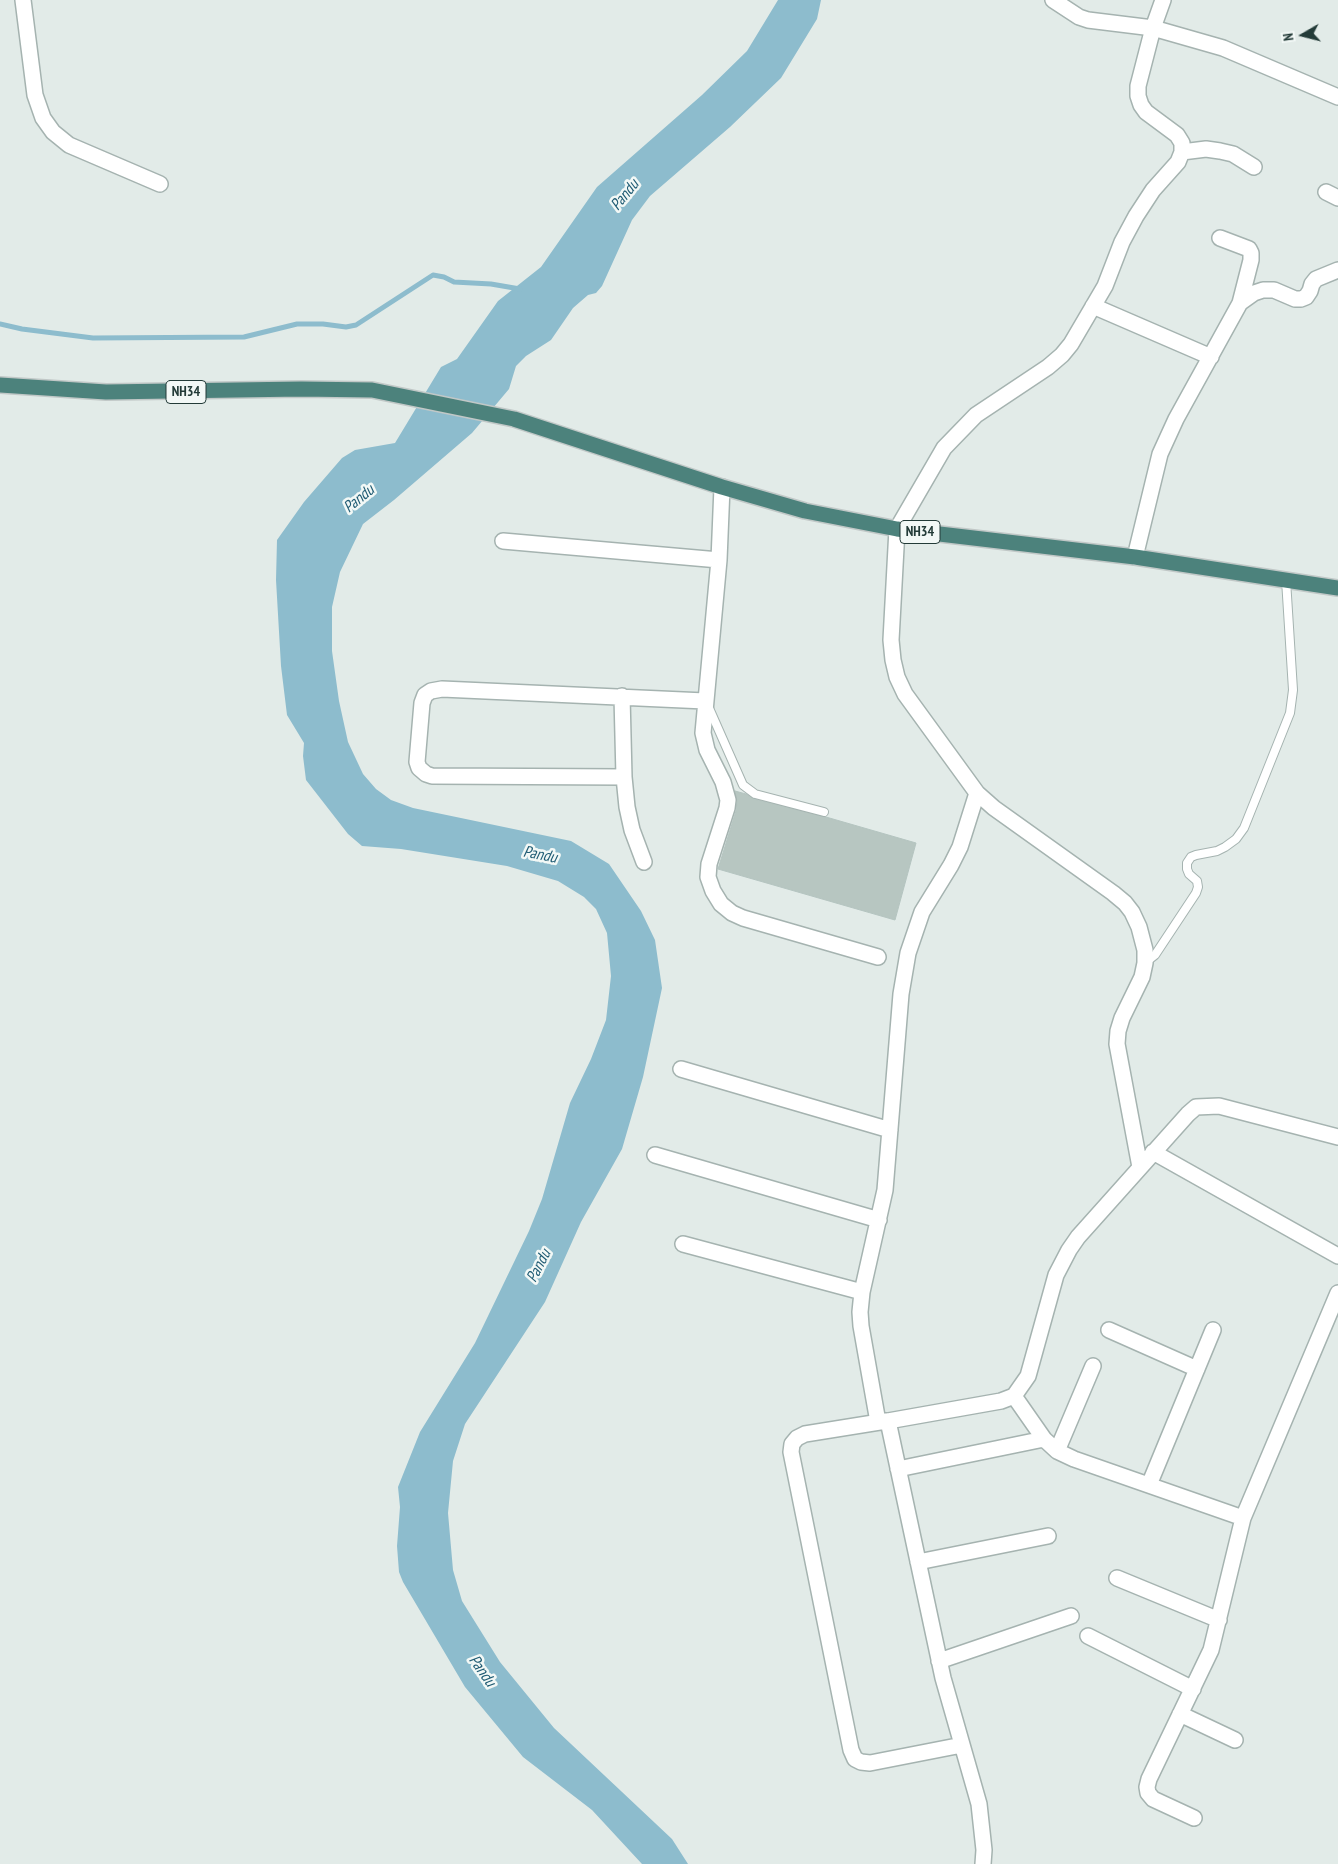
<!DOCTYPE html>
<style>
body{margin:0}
#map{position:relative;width:1338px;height:1864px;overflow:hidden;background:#e2ebe8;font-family:"PT Sans Narrow",sans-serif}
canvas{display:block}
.north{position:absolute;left:1278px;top:10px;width:50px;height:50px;-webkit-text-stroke:4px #f2f8f6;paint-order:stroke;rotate:262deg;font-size:14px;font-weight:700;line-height:20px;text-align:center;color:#233b38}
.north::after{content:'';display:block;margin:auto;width:18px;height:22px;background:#233b38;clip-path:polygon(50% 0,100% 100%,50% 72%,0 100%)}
</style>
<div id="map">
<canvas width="1338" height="1864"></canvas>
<div class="north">N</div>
</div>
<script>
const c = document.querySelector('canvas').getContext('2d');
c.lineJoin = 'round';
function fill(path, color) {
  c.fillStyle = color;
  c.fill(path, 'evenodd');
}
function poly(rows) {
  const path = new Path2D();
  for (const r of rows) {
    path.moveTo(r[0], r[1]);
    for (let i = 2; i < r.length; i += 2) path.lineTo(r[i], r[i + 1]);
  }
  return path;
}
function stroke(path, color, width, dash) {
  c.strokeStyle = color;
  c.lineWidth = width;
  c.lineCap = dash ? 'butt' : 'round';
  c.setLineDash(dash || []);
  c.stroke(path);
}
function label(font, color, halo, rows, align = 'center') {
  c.font = font + ' "PT Sans Narrow",sans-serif';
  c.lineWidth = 5;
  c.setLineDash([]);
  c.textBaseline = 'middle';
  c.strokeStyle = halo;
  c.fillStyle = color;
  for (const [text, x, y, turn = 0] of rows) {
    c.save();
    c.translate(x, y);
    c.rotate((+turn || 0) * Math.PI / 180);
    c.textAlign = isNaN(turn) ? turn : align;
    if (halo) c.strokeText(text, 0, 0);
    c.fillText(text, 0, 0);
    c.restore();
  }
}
const water = poly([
 [778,0,821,0,817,19,781,78,730,127,650,196,632,220,602,286,596,293,588,295,573,308,551,340,526,356,516,366,509,389,472,433,394,500,363,524,340,572,332,607,332,651,339,701,348,742,363,774,376,789,391,800,413,808,571,841,609,864,641,911,655,940,662,988,643,1077,622,1149,581,1222,545,1302,465,1424,453,1461,448,1513,453,1570,462,1601,500,1662,554,1728,672,1839,688,1864,642,1864,592,1810,523,1757,465,1687,403,1582,399,1572,397,1546,400,1507,398,1487,420,1432,475,1343,529,1231,542,1199,570,1103,591,1059,606,1020,611,976,607,933,596,909,584,897,558,881,507,866,401,849,362,846,348,834,306,780,303,756,304,743,287,715,281,666,276,580,277,540,304,502,342,458,355,450,395,443,441,367,457,359,498,301,541,267,597,187,702,95,747,51]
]);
const stream = poly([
 [0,324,22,329,93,338,244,337,297,324,323,324,346,327,356,325,433,275,444,277,454,282,491,284,520,289]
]);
const building = poly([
 [735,791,746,794,754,799,826,817,916,843,895,920,718,869,736,811,737,801,735,791]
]);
const service = poly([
 [709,708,743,785,755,794,824,812],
 [1145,963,1155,955,1196,893,1198,887,1197,881,1189,874,1187,869,1187,863,1191,857,1196,855,1217,851,1225,847,1236,839,1244,828,1290,713,1293,690,1286,580]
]);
const minor = poly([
 [23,0,35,95,43,118,53,132,69,145,160,184],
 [1053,0,1079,17,1088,20,1153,28,1223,48,1338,97],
 [1182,152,1206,149,1220,151,1233,154,1254,167],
 [1326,192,1338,198],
 [1220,238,1249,249,1251,253,1251,260,1240,303],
 [1093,306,1211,357],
 [722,487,719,560,703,733,707,750,723,782,728,800,727,808,709,864,708,877,713,891,721,904,732,913,743,918,878,957],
 [503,541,719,560],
 [1135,557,1160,454,1176,419,1240,303,1254,293,1263,290,1274,290,1295,299,1301,299,1306,297,1310,291,1312,284,1316,279,1338,270],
 [622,696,624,777,627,807,632,830,644,862],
 [624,777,432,776,426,774,419,768,417,762,422,703,425,695,431,691,442,689,705,701],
 [681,1069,890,1130],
 [1153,1152,1338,1256],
 [655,1155,879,1220],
 [1140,1167,1117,1044,1118,1031,1122,1018,1142,977,1145,963,1145,950,1139,927,1132,912,1125,903,1113,893,994,808,977,793,905,694,897,677,893,660,891,640,897,529,944,448,976,415,1048,367,1062,355,1071,344,1105,286,1122,242,1136,216,1153,190,1178,162,1182,152,1182,143,1177,135,1146,112,1141,105,1138,96,1138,86,1153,28,1163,0],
 [683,1244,862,1292],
 [1109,1330,1197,1369],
 [1014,1396,1044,1439,1057,1451,1074,1459,1243,1518],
 [886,1421,805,1434,797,1438,792,1444,791,1452,851,1750,855,1759,861,1762,870,1763,962,1745],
 [878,1422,861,1326,860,1312,862,1292,885,1190,901,994,908,953,922,912,951,865,960,847,977,793],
 [1057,1451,1093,1366],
 [898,1469,1044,1439],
 [1149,1485,1213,1330],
 [918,1562,1048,1536],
 [1117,1578,1219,1620],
 [1088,1636,1193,1689],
 [939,1661,1071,1616],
 [1180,1714,1235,1740],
 [1194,1818,1153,1799,1148,1793,1147,1787,1149,1779,1211,1650,1243,1518,1338,1293],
 [983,1864,984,1850,979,1804,943,1678,888,1421,1001,1401,1014,1396,1028,1376,1056,1275,1069,1250,1078,1237,1188,1114,1196,1107,1219,1106,1338,1137]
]);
const trunk = poly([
 [0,385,106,392,301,389,372,390,514,419,722,487,805,511,897,529,1135,557,1338,588]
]);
const shields = [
 [186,392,40],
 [920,532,40]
];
const shieldNames = [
 ["NH34",186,392],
 ["NH34",920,532]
];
const waterNames = [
 ["Pandu",625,195,-51],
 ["Pandu",359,499,-39],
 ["Pandu",540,855,11],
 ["Pandu",539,1266,-63],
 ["Pandu",482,1671,55]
];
fill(water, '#8dbccd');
stroke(stream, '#8dbccd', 5);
fill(building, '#b7c6c1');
stroke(building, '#b4c4c0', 1);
stroke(service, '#a5b3b0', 10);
stroke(minor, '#a5b3b0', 18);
stroke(trunk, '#c1c8c7', 18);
stroke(service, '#fff', 8);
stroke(minor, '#fff', 15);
stroke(trunk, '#4c827c', 15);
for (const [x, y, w] of shields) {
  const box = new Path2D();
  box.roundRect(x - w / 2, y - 11.5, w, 23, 4);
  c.fillStyle = '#f2f8f6';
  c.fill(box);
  stroke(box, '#233b38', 1);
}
label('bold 14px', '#233b38', null, shieldNames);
label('italic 16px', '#205c74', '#f2f8f6', waterNames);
</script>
